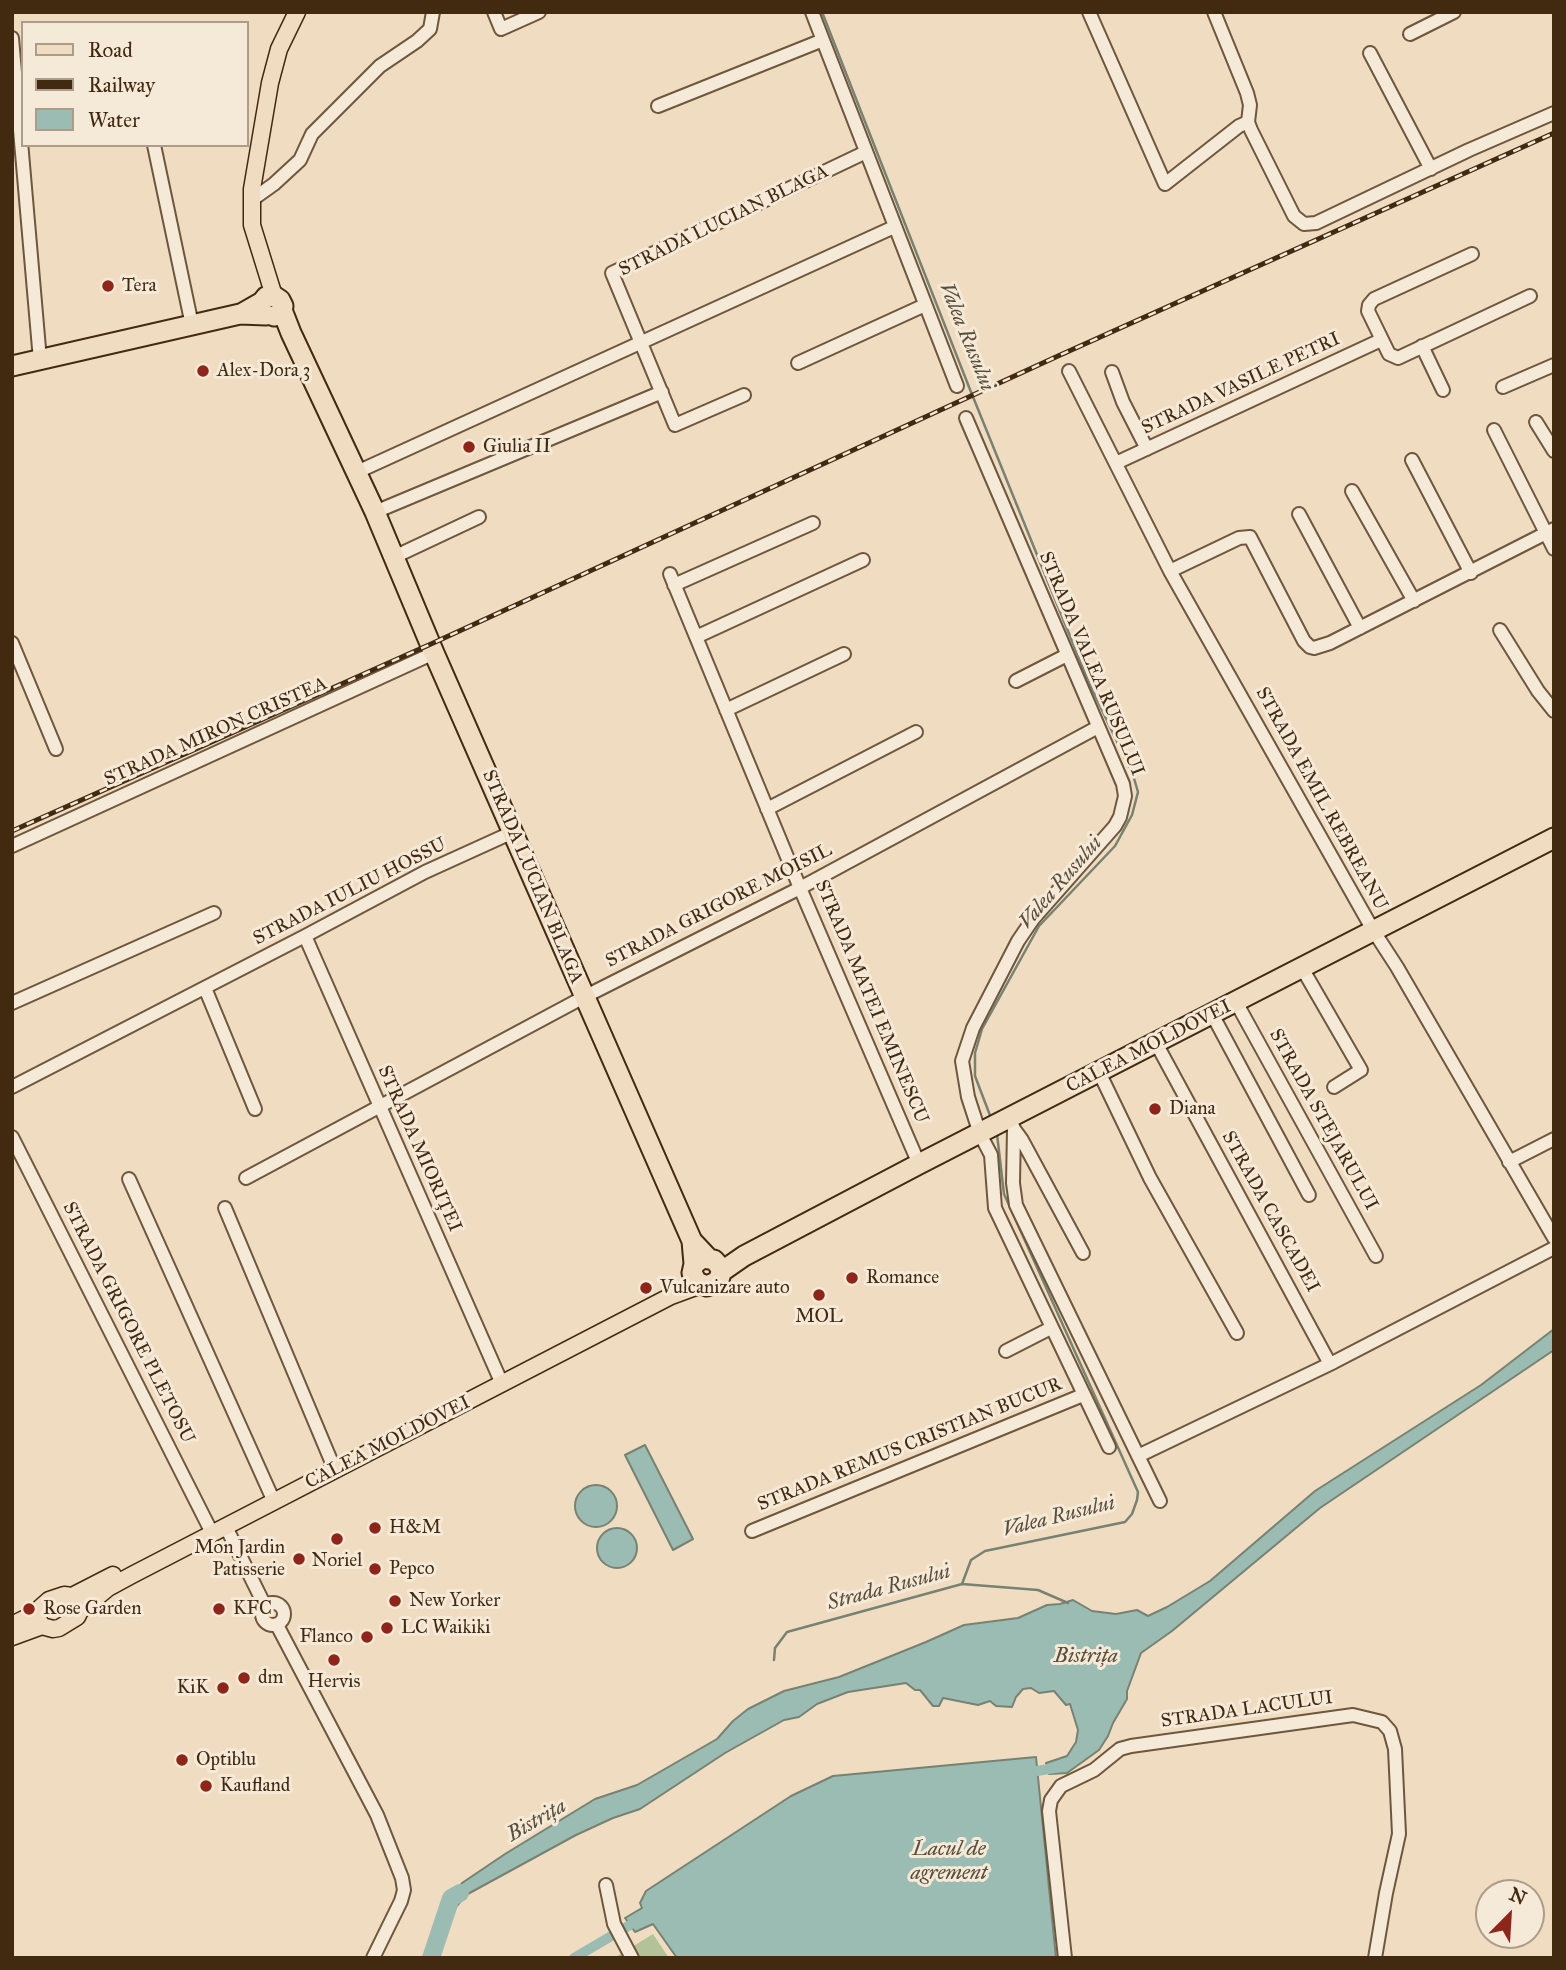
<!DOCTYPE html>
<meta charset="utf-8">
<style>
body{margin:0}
#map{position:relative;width:1566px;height:1970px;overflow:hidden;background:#f0ddc1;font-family:"IM FELL Great Primer",serif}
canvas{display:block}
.frame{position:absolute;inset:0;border:14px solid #422a11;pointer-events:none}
.legend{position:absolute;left:21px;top:21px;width:228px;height:126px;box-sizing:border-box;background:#f5e9d7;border:2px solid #ad9d88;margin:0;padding:9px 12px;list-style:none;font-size:21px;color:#422a11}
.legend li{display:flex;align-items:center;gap:14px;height:35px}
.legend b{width:35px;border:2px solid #ad9d88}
.north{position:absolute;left:1475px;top:1879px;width:70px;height:70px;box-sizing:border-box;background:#f5e9d7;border:2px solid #ad9d88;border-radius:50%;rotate:24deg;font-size:19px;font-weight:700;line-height:28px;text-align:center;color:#422a11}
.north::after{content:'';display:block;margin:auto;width:24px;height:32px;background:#8f2418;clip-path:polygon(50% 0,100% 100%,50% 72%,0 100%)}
</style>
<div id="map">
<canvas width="1566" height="1970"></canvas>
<div class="frame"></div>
<ul class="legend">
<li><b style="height:9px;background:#f0ddc1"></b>Road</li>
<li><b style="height:9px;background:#422a11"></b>Railway</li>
<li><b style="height:19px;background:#9abcb2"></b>Water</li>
</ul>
<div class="north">N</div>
</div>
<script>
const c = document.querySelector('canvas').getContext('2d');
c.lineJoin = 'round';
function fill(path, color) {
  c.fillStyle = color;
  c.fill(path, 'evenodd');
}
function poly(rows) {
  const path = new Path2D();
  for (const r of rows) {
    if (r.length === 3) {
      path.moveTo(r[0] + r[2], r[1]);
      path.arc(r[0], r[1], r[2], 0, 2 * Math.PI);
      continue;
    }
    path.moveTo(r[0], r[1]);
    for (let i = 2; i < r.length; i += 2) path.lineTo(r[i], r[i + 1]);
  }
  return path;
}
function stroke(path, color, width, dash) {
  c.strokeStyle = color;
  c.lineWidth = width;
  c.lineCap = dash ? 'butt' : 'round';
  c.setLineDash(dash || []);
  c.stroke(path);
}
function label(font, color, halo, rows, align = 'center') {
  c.font = font + ' "IM FELL Great Primer",serif';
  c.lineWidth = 6;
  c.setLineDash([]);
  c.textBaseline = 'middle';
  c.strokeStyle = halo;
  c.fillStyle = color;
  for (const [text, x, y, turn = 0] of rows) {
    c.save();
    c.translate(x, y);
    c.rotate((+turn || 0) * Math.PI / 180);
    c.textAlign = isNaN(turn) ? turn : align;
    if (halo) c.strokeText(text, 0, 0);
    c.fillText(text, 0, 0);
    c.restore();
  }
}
const green = poly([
 [653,1934,669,1958,614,1958]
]);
const water = poly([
 [1554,1329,1554,1350,1320,1508,1172,1631,1141,1653,1127,1691,1127,1699,1113,1723,1108,1736,1099,1750,1067,1773,1049,1774,1046,1763,1067,1756,1076,1742,1078,1730,1070,1704,1066,1705,1054,1691,1039,1693,1031,1688,1023,1689,1016,1697,1012,1707,996,1706,990,1701,978,1705,943,1698,939,1706,933,1706,920,1690,915,1690,906,1683,848,1692,817,1704,799,1717,784,1720,725,1753,640,1809,613,1818,576,1835,466,1895,451,1913,443,1908,462,1883,505,1854,595,1799,637,1785,717,1739,733,1721,748,1709,784,1691,839,1677,926,1642,964,1625,1018,1618,1047,1605,1060,1604,1073,1600,1092,1611,1116,1614,1137,1610,1148,1616,1167,1607,1210,1581,1315,1491,1481,1385,1554,1329],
 [645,1445,693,1539,673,1550,625,1455,645,1445],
 [596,1506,21],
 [617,1548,20],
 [1036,1757,1056,1958,677,1958,653,1924,635,1932,625,1918,642,1908,640,1903,646,1891,791,1796,833,1776,1036,1757]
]);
const stream = poly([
 [822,12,969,387,1089,683,1133,775,1138,792,1132,815,1115,846,1039,926,982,1029,975,1053,975,1076,991,1118],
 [962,1584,971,1560,985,1551,1125,1522,1132,1514,1137,1500,1138,1492,1004,1194,997,1134],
 [774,1660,775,1648,787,1632,962,1584,1038,1590,1068,1603]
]);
const canal = poly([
 [1037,1771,1061,1767],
 [574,1958,630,1925]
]);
const river = poly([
 [431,1958,451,1898,460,1893]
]);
const minor = poly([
 [494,12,501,29,539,12],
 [812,12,957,386],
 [1089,12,1165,184,1239,126,1248,122],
 [1214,12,1247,93,1250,105,1248,122,1251,130,1294,216,1304,224,1316,223,1469,150,1554,113],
 [1410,34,1454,12],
 [12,38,40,360],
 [1370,53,1431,169],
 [658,106,823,40],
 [154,145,192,325],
 [253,199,274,184,300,160,312,134,380,66,417,41,430,29,433,12],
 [1472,254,1374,299,1369,305,1368,311,1389,354,1398,358,1530,296],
 [1422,346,1443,390],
 [798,363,925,305],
 [1069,371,1170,571,1373,930,1397,967,1554,1238],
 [1112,372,1123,402,1147,449],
 [1503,387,1554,365],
 [744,395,675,425,612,273,866,152],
 [966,418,1123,784,1125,796,1120,817,1115,826,1033,919,1018,941,973,1028,962,1061,968,1097,980,1134,991,1155,995,1208,1109,1447],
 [1536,422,1554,451],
 [1494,430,1554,549],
 [1412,460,1471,573],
 [1116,463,1381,340],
 [357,472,894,227],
 [1352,491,1414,601],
 [375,512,662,392],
 [1299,514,1360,628],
 [394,557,479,517],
 [1170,571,1239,538,1250,537,1304,641,1310,647,1314,648,1330,643,1554,529],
 [670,574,800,888,919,1164],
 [674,585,813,523],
 [1500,630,1538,691,1554,711],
 [696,637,863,560],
 [12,643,56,749],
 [1016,681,1067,655],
 [726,710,844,654],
 [767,809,916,732],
 [12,846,434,653],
 [305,936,499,1377],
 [1302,968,1361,1070,1334,1087],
 [205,988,255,1109],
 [1236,1002,1376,1256],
 [12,1003,214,913],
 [1212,1014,1309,1195],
 [1156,1043,1330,1364],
 [1099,1072,1150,1178,1237,1333],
 [12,1087,305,936,425,872,513,832],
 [1010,1119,1014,1129,1013,1183,1016,1205,1160,1501],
 [1014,1129,1022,1140,1083,1253],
 [12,1137,209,1527],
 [1509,1162,1554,1139],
 [246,1178,584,997,800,888,1098,727],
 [129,1179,271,1495],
 [225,1208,332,1463],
 [1006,1351,1051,1328],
 [1138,1456,1334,1362,1554,1248],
 [226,1527,265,1606],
 [752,1531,1083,1395],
 [273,1614,11],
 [277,1625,377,1815,402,1878,404,1890,401,1901,373,1958],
 [606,1885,614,1924,632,1958],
 [1065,1958,1049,1811,1051,1800,1061,1786,1094,1770,1120,1749,1131,1746,1353,1715,1382,1722,1390,1731,1395,1749,1399,1834,1386,1893,1375,1958]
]);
const major = poly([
 [274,296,252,225,252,189,270,83,279,49,297,12],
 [64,1595,72,1596,78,1602,80,1611,77,1617,59,1628,53,1629,42,1626,37,1617,40,1608,49,1600,64,1595],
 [72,1596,113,1575],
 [80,1611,108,1588,132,1575,671,1296,701,1285],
 [12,1625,38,1612],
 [12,1637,42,1626]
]);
const highway = poly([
 [282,310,291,333,375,512,434,653,692,1241,708,1258],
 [241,314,262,302,266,297,274,296,280,300,283,306,280,314,274,316],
 [12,366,240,314,266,315],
 [692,1241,694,1264,692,1273,697,1282,707,1286,716,1282,720,1277,721,1268,714,1260,703,1258,694,1264],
 [721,1272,744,1256,919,1164,1554,838]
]);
const rail = poly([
 [12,831,431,644,1058,356,1554,133]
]);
const markers = [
 [108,286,7,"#8f2418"],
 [203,371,7,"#8f2418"],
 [469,447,7,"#8f2418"],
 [1155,1109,7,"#8f2418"],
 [852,1278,7,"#8f2418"],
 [646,1288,7,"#8f2418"],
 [819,1295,7,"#8f2418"],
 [375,1528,7,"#8f2418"],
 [337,1539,7,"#8f2418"],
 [299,1559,7,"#8f2418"],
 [375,1569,7,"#8f2418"],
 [395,1601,7,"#8f2418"],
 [29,1609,7,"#8f2418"],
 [219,1609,7,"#8f2418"],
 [387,1628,7,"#8f2418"],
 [367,1637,7,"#8f2418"],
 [334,1660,7,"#8f2418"],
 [244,1678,7,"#8f2418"],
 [223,1688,7,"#8f2418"],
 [182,1760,7,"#8f2418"],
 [206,1786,7,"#8f2418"]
];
const streetNames = [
 ["STRADA LUCIAN BLAGA",724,221,-26],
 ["STRADA VASILE PETRI",1241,384,-25],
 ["STRADA VALEA RUSULUI",1091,664,67],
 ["STRADA MIRON CRISTEA",216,732,-24],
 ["STRADA EMIL REBREANU",1321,799,61],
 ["STRADA LUCIAN BLAGA",532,877,67],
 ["STRADA IULIU HOSSU",350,892,-27],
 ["STRADA GRIGORE MOISIL",719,906,-27],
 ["STRADA MATEI EMINESCU",871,1002,67],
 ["CALEA MOLDOVEI",1149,1047,-27],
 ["STRADA STEJARULUI",1323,1120,61],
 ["STRADA MIORIȚEI",419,1149,66],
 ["STRADA CASCADEI",1270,1212,61],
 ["STRADA GRIGORE PLETOSU",128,1323,63],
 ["CALEA MOLDOVEI",388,1443,-27],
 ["STRADA REMUS CRISTIAN BUCUR",910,1445,-22],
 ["STRADA LACULUI",1247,1710,-8]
];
const poiNames = [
 ["Tera",122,286],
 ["Alex-Dora 3",217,371],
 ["Giulia II",483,447],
 ["Diana",1169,1109],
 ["Romance",866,1278],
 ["Vulcanizare auto",660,1288],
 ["MOL",819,1317,"center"],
 ["H&M",389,1528],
 ["Mon Jardin",285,1548,"right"],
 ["Patisserie",285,1570,"right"],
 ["Noriel",337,1561,"center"],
 ["Pepco",389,1569],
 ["New Yorker",409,1601],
 ["Rose Garden",43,1609],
 ["KFC",233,1609],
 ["LC Waikiki",401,1628],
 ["Flanco",353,1637,"right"],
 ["dm",258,1678],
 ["Hervis",334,1682,"center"],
 ["KiK",209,1688,"right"],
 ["Optiblu",196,1760],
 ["Kaufland",220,1786]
];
const waterNames = [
 ["Valea Rusului",966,337,68],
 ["Valea Rusului",1061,883,-49],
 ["Valea Rusului",1059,1517,-14],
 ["Strada Rusului",889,1588,-15],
 ["Bistrița",1086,1657],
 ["Bistrița",537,1821,-30],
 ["Lacul de",949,1850],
 ["agrement",949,1874]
];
fill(green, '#b4c297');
fill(water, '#9abcb2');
stroke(water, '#778272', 2);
stroke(stream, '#778272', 2.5);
stroke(canal, '#9abcb2', 10);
stroke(river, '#9abcb2', 18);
stroke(minor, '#6e573d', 16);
stroke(major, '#422a11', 19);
stroke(highway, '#422a11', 23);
stroke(minor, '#f5e9d7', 12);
stroke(major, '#f0ddc1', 16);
stroke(highway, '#f0ddc1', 19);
stroke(rail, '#422a11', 5);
stroke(rail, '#f5e9d7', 2.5, [8]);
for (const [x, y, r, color] of markers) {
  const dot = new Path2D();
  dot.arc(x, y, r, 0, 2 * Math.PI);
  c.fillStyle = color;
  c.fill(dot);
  stroke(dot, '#f5e9d7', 2.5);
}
label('19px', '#422a11', '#f5e9d7', streetNames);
label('19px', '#422a11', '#f5e9d7', poiNames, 'left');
label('italic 21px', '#584e39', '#f5e9d7', waterNames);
</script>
